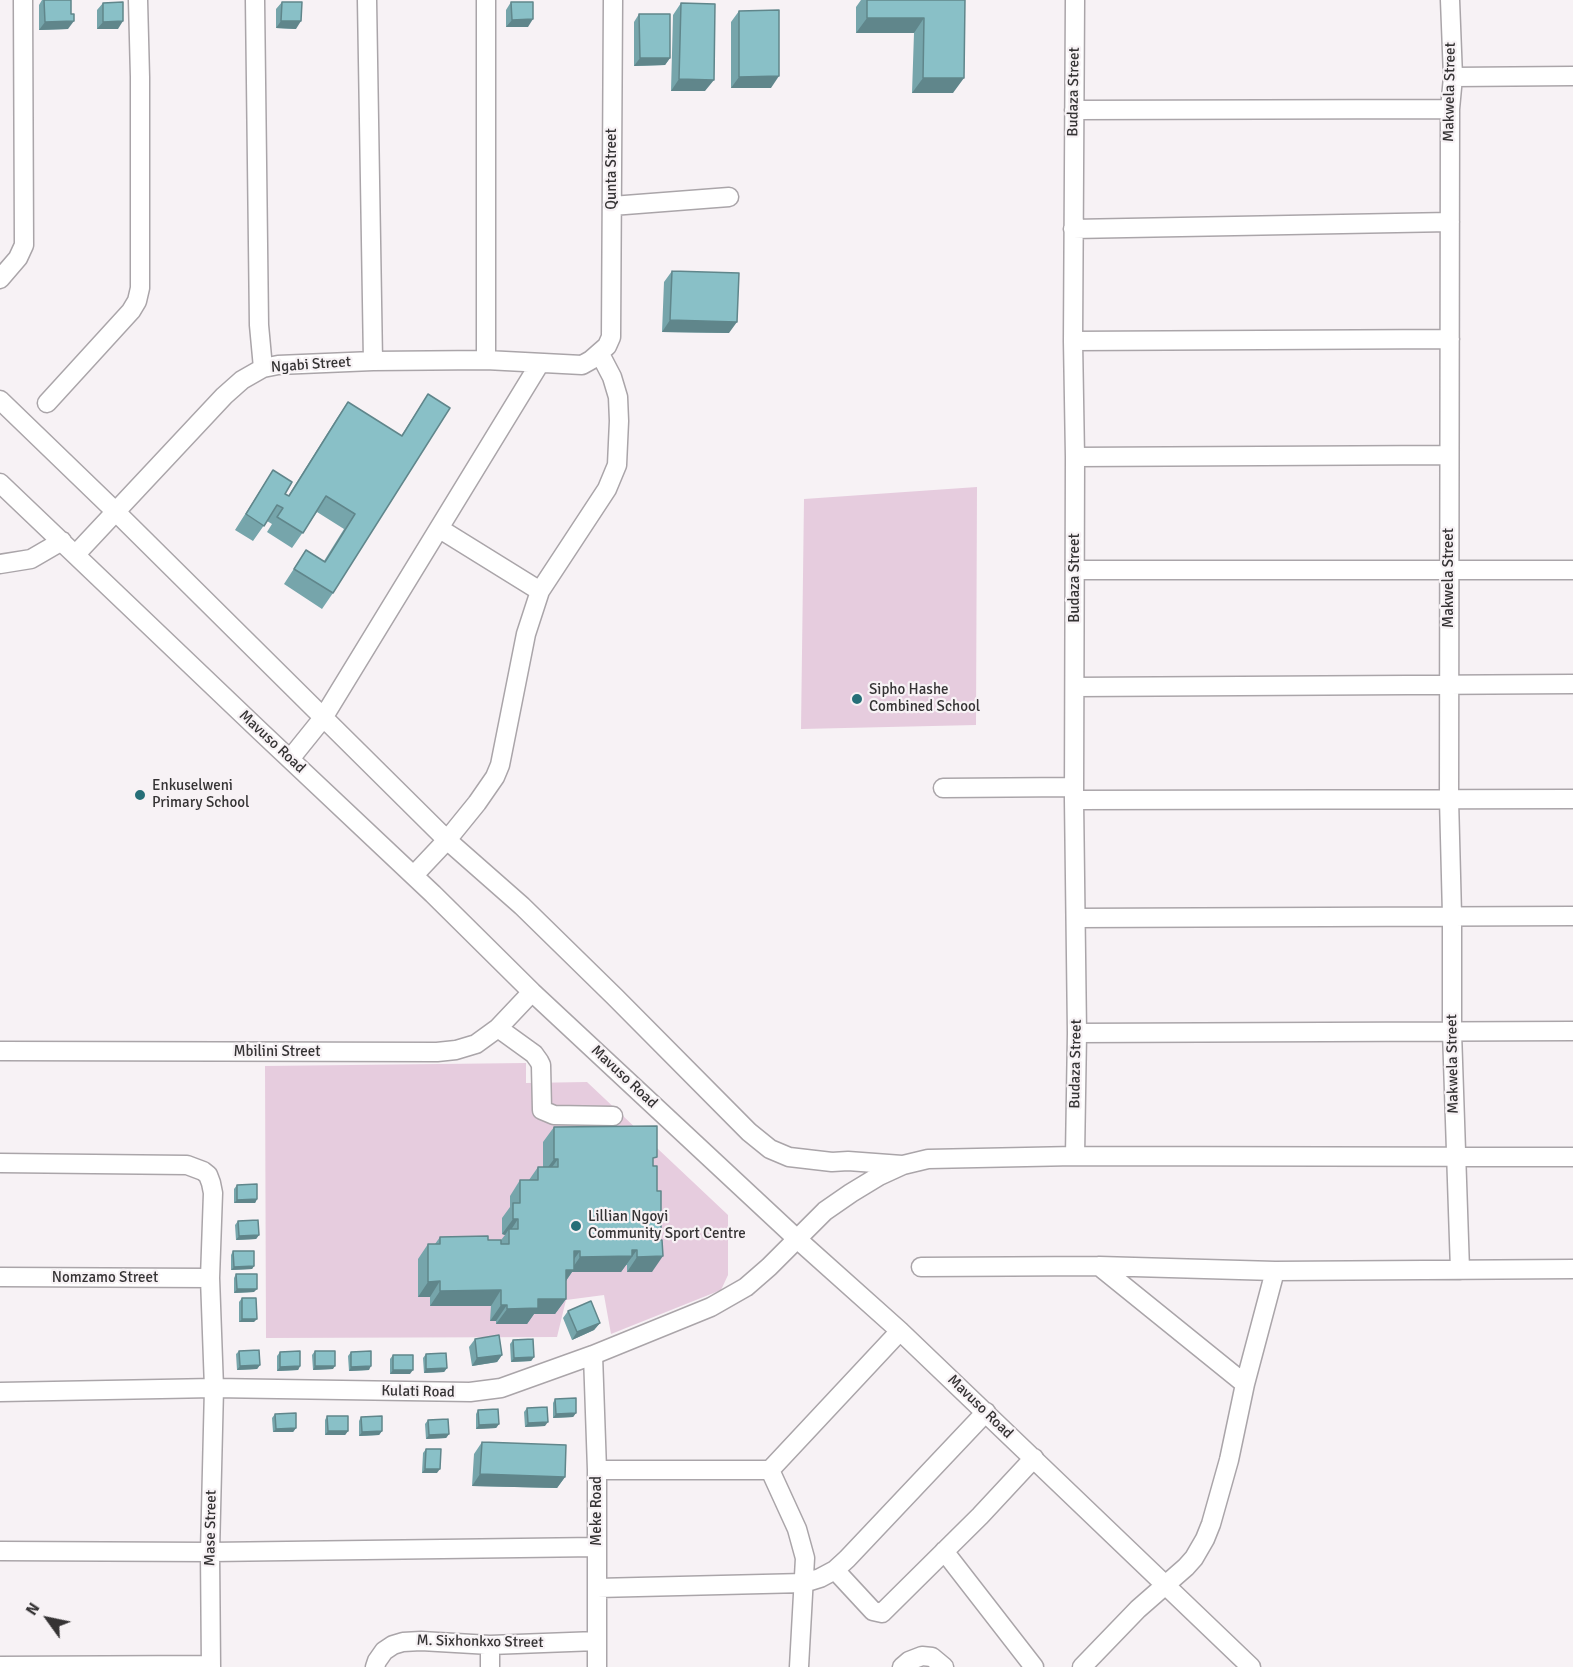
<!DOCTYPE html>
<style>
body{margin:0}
#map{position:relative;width:1573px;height:1667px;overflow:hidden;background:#f7f2f5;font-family:Signika,sans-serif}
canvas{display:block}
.north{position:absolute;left:18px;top:1589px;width:60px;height:60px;-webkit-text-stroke:4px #f7f2f5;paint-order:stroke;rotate:303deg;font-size:16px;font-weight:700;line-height:24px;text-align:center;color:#353334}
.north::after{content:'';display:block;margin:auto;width:21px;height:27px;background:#353334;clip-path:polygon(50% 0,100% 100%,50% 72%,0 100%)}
</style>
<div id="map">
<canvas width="1573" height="1667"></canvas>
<div class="north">N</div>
</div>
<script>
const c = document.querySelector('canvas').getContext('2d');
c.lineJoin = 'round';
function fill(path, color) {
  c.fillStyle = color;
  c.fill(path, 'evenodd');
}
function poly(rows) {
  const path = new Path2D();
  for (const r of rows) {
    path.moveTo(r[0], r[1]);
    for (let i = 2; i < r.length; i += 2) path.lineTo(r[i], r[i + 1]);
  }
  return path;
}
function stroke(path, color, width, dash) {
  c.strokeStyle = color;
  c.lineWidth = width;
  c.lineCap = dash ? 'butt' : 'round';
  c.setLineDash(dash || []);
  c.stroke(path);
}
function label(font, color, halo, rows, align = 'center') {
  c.font = font + ' Signika,sans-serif';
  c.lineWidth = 4.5;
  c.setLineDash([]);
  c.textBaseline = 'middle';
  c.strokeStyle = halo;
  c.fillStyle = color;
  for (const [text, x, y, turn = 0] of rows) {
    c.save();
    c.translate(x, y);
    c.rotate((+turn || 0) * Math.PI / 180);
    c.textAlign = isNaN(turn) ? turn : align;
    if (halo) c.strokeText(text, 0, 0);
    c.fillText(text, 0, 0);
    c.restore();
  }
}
const green = poly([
 [977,487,976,725,801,729,804,499],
 [526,1063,526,1083,587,1082,728,1215,728,1275,721,1290,611,1334,604,1295,566,1300,557,1337,266,1338,265,1066]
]);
const minor = poly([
 [255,0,259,325,263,368],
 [367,0,373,361],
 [1450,0,1453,77,1450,109,1449,799,1452,915,1452,1032,1460,1270],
 [1453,77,1573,76],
 [1074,110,1450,109],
 [612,206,729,197],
 [1073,229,1450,222],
 [0,279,18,258,24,245,23,0],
 [1073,341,1450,339],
 [486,360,486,0],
 [0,400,115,511,447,840,522,906,615,997,749,1132,770,1149,789,1157,832,1162,848,1161,902,1165],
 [47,403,131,311,137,301,140,288,140,77,138,0],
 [1075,457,1449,455],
 [0,483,260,731,433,894,532,992,796,1238,900,1331,1251,1667],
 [440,529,540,591],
 [76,554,224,396,242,380,263,368,278,365,373,361,486,360,582,365,591,360,607,346,611,337,613,0],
 [0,564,31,559,62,541],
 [1075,570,1573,570],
 [1075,687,1573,684],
 [290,759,323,718,540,363],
 [943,788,1074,787],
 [1074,800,1573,799],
 [414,875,447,840,477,803,495,777,500,765,526,634,540,591,607,489,617,465,619,421,618,397,612,377,600,354],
 [1076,918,1573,916],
 [498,1028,534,1054,539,1061,541,1065,542,1110,554,1115,613,1116],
 [1077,1033,1573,1031],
 [0,1051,437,1052,456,1050,476,1044,498,1028,532,992],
 [1075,1156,1077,1033,1074,800,1075,457,1073,341,1075,0],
 [0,1163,187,1165,203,1171,208,1175,211,1183,213,1193,210,1278,214,1388,210,1552,211,1667],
 [1099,1266,1245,1384],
 [921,1267,1099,1266,1275,1271,1573,1269],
 [0,1277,210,1278],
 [593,1355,597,1470,597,1667],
 [0,1392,214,1388,470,1392,501,1388,593,1355,711,1307,746,1287,769,1267,825,1211,851,1193,879,1176,903,1165,928,1159,1075,1156,1573,1157],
 [597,1470,770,1470,900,1331],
 [770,1470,797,1529,805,1558,799,1667],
 [0,1551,210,1552,597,1547],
 [944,1551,1034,1667],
 [835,1570,873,1611,882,1613,980,1516,1034,1458],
 [597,1588,804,1583,820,1578,835,1570,847,1559,986,1412],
 [0,1666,211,1665],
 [375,1667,377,1661,384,1651,393,1645,403,1642,421,1641,490,1645,597,1641],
 [490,1667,490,1645],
 [902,1667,909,1661,922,1656,932,1657,944,1667],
 [1082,1667,1138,1609,1186,1567,1194,1558,1205,1539,1211,1524,1229,1460,1245,1384,1275,1271]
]);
const wall = poly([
 [42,0,71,0,68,29,39,30,39,5],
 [861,0,965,0,953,93,912,93,914,33,856,33,856,7],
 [282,2,296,29,276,28,276,9],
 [511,2,528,27,506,27,506,10],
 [103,3,118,29,97,29,97,10],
 [681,3,705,91,671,91,673,15],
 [739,11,771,88,731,88,731,22],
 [639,14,670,58,665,65,634,66,634,22],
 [672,271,729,333,662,332,664,282],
 [428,394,333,593,322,609,284,584,306,550,324,561,344,529,317,512,292,548,267,532,272,524,267,521,253,541,235,530,273,470,285,494,288,496,337,418,348,402,401,436],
 [554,1127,653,1163,656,1238,652,1272,627,1272,627,1265,626,1265,621,1272,572,1272,566,1281,566,1299,555,1314,534,1314,527,1324,496,1324,496,1321,490,1321,491,1306,430,1306,430,1297,418,1297,418,1259,428,1244,435,1244,440,1237,488,1240,501,1240,505,1235,502,1234,502,1218,510,1207,510,1196,520,1180,529,1180,538,1167,543,1167,543,1142],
 [237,1185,257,1199,255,1203,234,1203,234,1189],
 [238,1221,259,1235,256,1239,236,1240,235,1225],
 [233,1251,254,1266,252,1269,231,1270,231,1255],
 [236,1274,254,1292,234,1293,234,1278],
 [242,1298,254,1322,239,1322,239,1302],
 [568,1311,600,1323,594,1330,572,1340,563,1318],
 [475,1339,502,1355,497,1362,472,1366,469,1347],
 [513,1340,534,1357,531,1361,511,1362,510,1344],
 [239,1351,260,1365,257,1369,237,1370,236,1354],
 [315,1351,333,1369,313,1370,312,1355],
 [280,1352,300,1366,298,1370,277,1371,277,1356],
 [351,1352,369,1370,349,1371,348,1356],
 [426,1354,447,1368,444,1372,424,1373,423,1358],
 [393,1355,410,1374,390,1374,390,1359],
 [555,1399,576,1413,573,1417,553,1418,553,1403],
 [527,1408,545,1426,525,1427,524,1412],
 [478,1410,499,1424,496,1428,476,1429,476,1414],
 [275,1414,296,1428,293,1432,273,1432,272,1418],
 [327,1416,348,1431,345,1435,325,1435,325,1420],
 [361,1417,382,1431,379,1435,359,1436,359,1421],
 [428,1420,449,1434,446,1438,426,1439,425,1424],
 [482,1442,565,1477,557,1488,472,1486,474,1454],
 [426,1449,437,1473,422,1473,423,1453]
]);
const shadedWall = poly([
 [867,18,924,18,914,33,856,33],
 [533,19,528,27,506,27,512,20],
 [74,21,68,29,39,30,45,22],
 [123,21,118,29,97,29,103,22],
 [281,21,301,21,296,29,276,28],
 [640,58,670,58,665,65,634,66],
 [779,76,771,88,731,88,739,77],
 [923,78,964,78,953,93,912,93],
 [679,79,714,80,705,91,671,91],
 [670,320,737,322,729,333,662,332],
 [554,1159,558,1159,547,1174,543,1174],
 [257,1199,255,1203,234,1203,237,1200],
 [513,1219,518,1219,509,1233,509,1229,505,1235,502,1234],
 [656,1231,661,1231,650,1246],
 [259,1235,256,1239,236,1240,239,1236],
 [632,1250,637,1250,621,1272,572,1272,563,1285,566,1270,571,1270,580,1257],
 [574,1251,580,1251,569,1266],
 [663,1256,652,1272,627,1272,637,1257],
 [254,1266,252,1269,231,1270,234,1267],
 [440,1281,430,1297,418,1297,428,1282],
 [237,1289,257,1289,254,1292,234,1293],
 [501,1290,491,1306,430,1306,440,1291],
 [538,1299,566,1299,555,1314,534,1314,527,1324,496,1324,507,1309],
 [501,1305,507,1305,496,1321,490,1321],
 [242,1319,257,1319,254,1322,239,1322],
 [600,1323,594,1330,572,1340,577,1332],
 [502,1355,497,1362,472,1366,477,1358],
 [534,1357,531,1361,511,1362,514,1358],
 [260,1365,257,1369,237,1370,240,1366],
 [300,1366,298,1370,277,1371,280,1367],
 [315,1366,335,1366,333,1369,313,1370],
 [371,1366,369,1370,349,1371,351,1367],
 [447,1368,444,1372,424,1373,426,1369],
 [393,1370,413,1370,410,1374,390,1374],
 [576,1413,573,1417,553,1418,556,1414],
 [548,1422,545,1426,525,1427,528,1423],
 [499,1424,496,1428,476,1429,479,1425],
 [296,1428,293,1432,273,1432,276,1429],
 [328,1431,348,1431,345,1435,325,1435],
 [382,1431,379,1435,359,1436,362,1432],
 [449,1434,446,1438,426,1439,429,1435],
 [425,1469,440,1469,437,1473,422,1473],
 [480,1474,565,1477,557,1488,472,1486]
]);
const building = poly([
 [44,0,71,0,71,14,74,14,74,21,45,22,44,0],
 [867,0,965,0,964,78,923,78,924,18,867,18,867,0],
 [123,2,123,21,103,22,103,3,123,2],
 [282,2,302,2,301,21,281,21,282,2],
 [511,2,533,2,533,19,512,20,511,2],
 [681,3,715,4,714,80,679,79,681,3],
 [779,10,779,76,739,77,739,11,779,10],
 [639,14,670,14,670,58,640,58,639,14],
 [672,271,739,273,737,322,670,320,672,271],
 [428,394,450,408,333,593,294,569,306,550,325,562,355,514,326,496,303,533,277,517,283,508,277,505,264,526,246,514,273,470,292,482,285,494,289,496,348,402,402,436,428,394],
 [657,1126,657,1157,653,1158,653,1166,657,1166,657,1191,661,1191,661,1231,656,1231,656,1240,662,1240,663,1256,637,1257,637,1250,632,1250,632,1256,580,1257,580,1251,574,1251,574,1270,566,1270,566,1299,538,1299,538,1308,507,1309,507,1305,501,1305,501,1290,440,1291,440,1281,428,1282,428,1244,440,1244,440,1237,488,1236,488,1240,501,1240,501,1244,509,1244,509,1229,518,1229,518,1219,513,1219,513,1203,520,1203,520,1180,538,1180,538,1167,558,1167,558,1159,554,1159,554,1127,657,1126],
 [257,1184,257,1199,237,1200,237,1185,257,1184],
 [258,1220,259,1235,239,1236,238,1221,258,1220],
 [233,1251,254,1251,254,1266,234,1267,233,1251],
 [236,1274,257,1274,257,1289,237,1289,236,1274],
 [242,1298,256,1298,257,1319,242,1319,242,1298],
 [591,1301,600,1323,577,1332,568,1311,591,1301],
 [499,1335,502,1355,477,1358,475,1339,499,1335],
 [533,1339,534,1357,514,1358,513,1340,533,1339],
 [259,1350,260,1365,240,1366,239,1351,259,1350],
 [300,1351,300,1366,280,1367,280,1352,300,1351],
 [315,1351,335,1351,335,1366,315,1366,315,1351],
 [371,1351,371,1366,351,1367,351,1352,371,1351],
 [446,1353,447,1368,426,1369,426,1354,446,1353],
 [393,1355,413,1355,413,1370,393,1370,393,1355],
 [576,1398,576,1413,556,1414,555,1399,576,1398],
 [547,1407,548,1422,528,1423,527,1408,547,1407],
 [498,1409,499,1424,479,1425,478,1410,498,1409],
 [296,1413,296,1428,276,1429,275,1414,296,1413],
 [327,1416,348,1416,348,1431,328,1431,327,1416],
 [382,1416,382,1431,362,1432,361,1417,382,1416],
 [448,1419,449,1434,429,1435,428,1420,448,1419],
 [482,1442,566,1445,565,1477,480,1474,482,1442],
 [426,1449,441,1449,440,1469,425,1469,426,1449]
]);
const markers = [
 [857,699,6,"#266f78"],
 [140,795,6,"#266f78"],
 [576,1226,6,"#266f78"]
];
const streetNames = [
 ["Budaza Street",1074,92,-89],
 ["Makwela Street",1450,92,-89],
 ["Qunta Street",612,169,-90],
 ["Ngabi Street",311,365,-4],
 ["Budaza Street",1075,578,-90],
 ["Makwela Street",1449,578,-90],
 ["Mavuso Road",272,742,43],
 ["Mbilini Street",277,1052],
 ["Budaza Street",1076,1064,-89],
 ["Makwela Street",1453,1064,-91],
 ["Mavuso Road",624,1077,43],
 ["Nomzamo Street",105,1278],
 ["Kulati Road",418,1392,1],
 ["Mavuso Road",980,1407,44],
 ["Meke Road",597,1511,-90],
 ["Mase Street",211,1528,-89],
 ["M. Sixhonkxo Street",480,1642,1]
];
const poiNames = [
 ["Sipho Hashe",869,690],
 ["Combined School",869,707],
 ["Enkuselweni",152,786],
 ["Primary School",152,803],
 ["Lillian Ngoyi",588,1217],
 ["Community Sport Centre",588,1234]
];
fill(green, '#e6ccde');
stroke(minor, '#aaa5a9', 21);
stroke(minor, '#fff', 18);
fill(wall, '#76a5ab');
fill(shadedWall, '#60868b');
fill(building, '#89c0c7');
stroke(building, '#60868b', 1.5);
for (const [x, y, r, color] of markers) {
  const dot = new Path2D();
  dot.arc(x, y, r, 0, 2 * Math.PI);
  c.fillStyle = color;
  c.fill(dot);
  stroke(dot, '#f7f2f5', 2);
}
label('15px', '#353334', '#f7f2f5', streetNames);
label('15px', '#353334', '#f7f2f5', poiNames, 'left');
</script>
